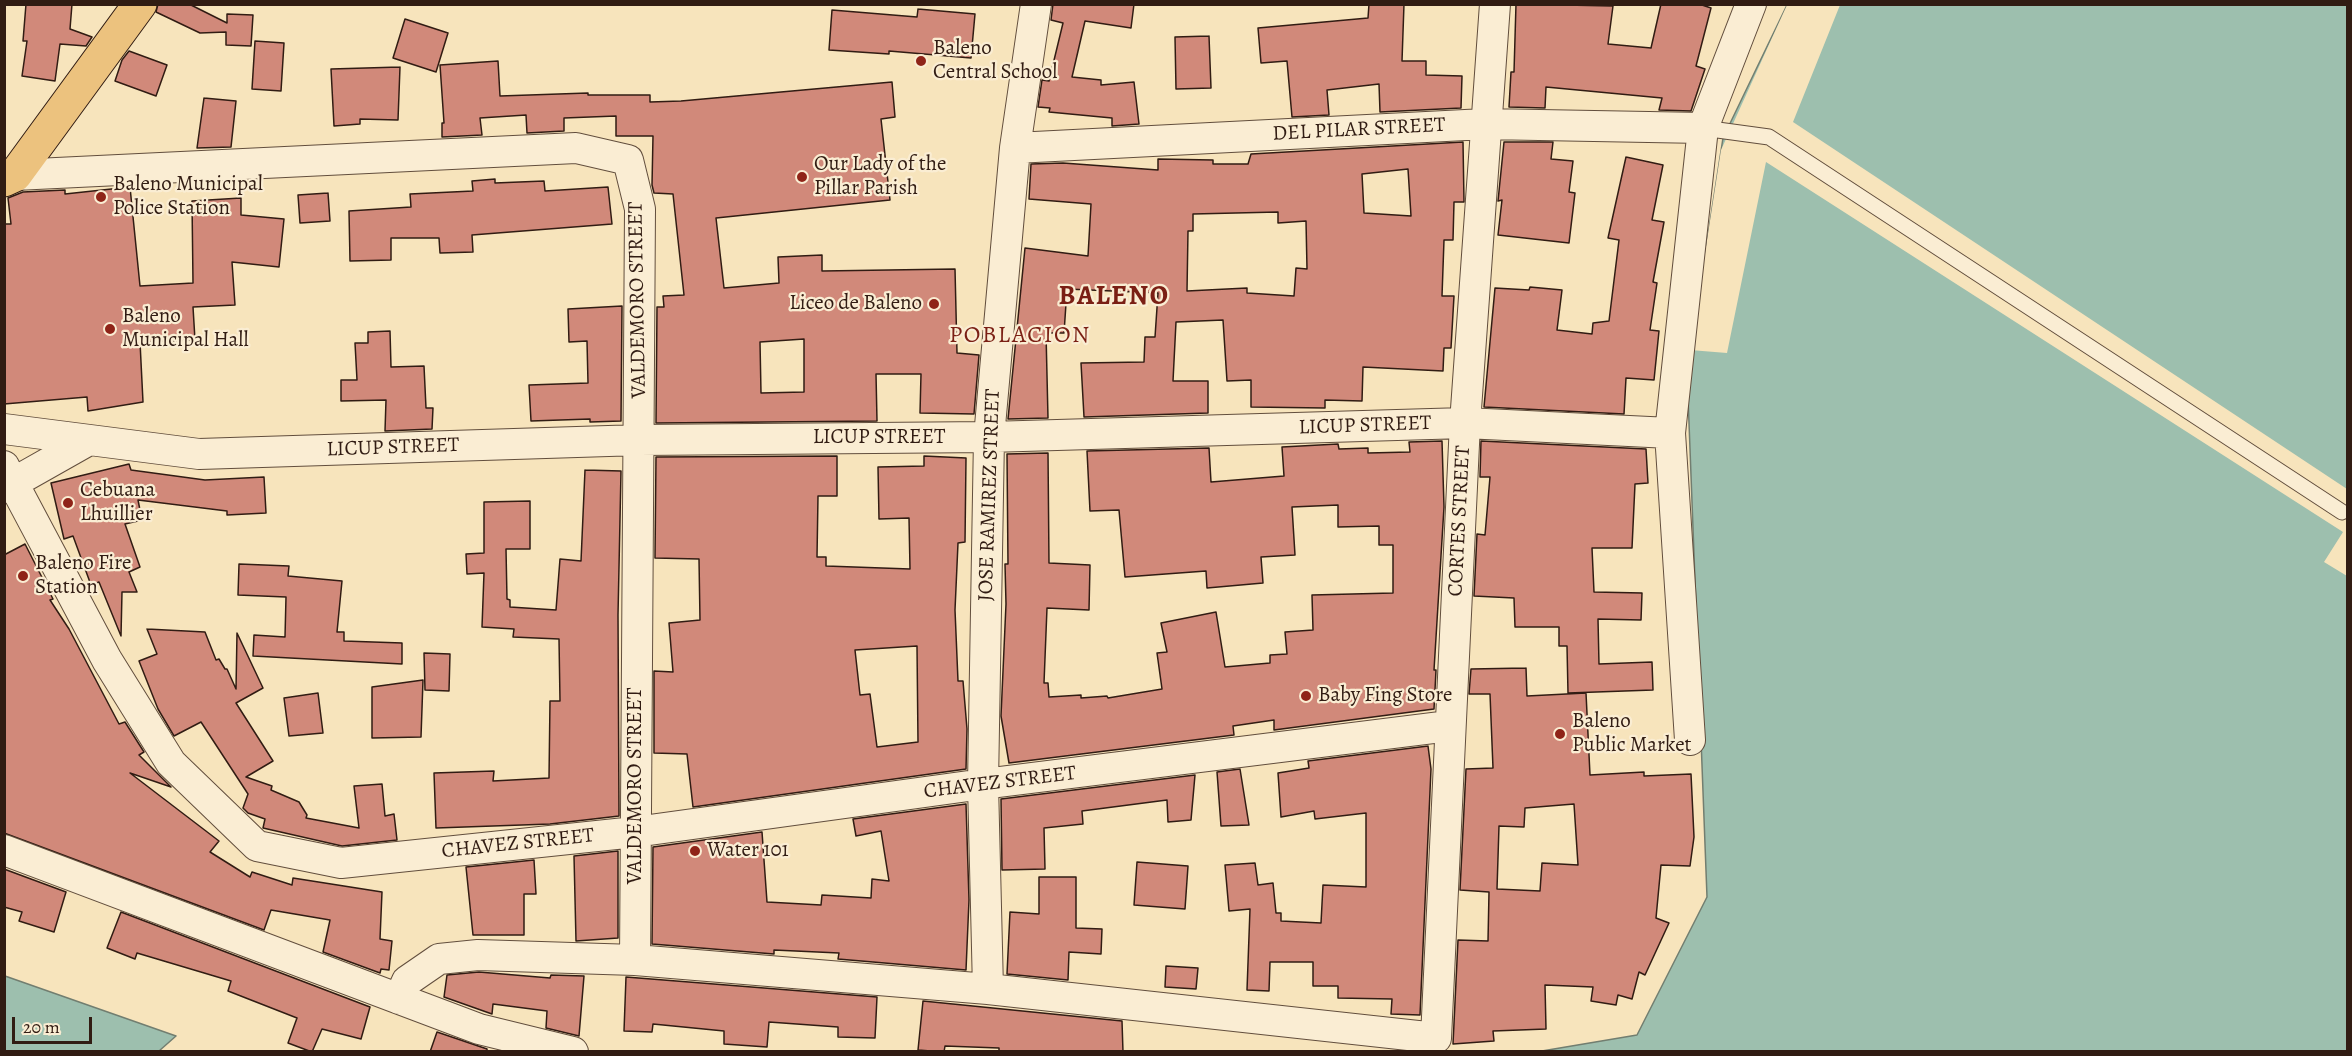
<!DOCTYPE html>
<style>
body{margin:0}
#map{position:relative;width:2352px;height:1056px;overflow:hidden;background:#f7e4bc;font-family:Alegreya,serif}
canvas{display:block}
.frame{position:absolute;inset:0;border:6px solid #311c13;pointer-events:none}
.scale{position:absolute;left:12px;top:1017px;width:80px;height:27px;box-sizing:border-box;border:3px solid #311c13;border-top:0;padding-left:8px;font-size:18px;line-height:21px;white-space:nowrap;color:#311c13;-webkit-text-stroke:4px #faedd3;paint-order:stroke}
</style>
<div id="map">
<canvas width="2352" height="1056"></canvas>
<div class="frame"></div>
<div class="scale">20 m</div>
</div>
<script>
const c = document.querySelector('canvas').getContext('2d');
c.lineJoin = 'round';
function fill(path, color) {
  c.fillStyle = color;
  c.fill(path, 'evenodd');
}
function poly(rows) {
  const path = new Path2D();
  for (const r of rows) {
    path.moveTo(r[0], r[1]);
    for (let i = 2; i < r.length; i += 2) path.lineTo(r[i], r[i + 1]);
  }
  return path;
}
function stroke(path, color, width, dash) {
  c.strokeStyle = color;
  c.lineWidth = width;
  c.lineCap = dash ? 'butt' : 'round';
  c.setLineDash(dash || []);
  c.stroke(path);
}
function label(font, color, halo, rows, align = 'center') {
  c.font = font + ' Alegreya,serif';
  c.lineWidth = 4.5;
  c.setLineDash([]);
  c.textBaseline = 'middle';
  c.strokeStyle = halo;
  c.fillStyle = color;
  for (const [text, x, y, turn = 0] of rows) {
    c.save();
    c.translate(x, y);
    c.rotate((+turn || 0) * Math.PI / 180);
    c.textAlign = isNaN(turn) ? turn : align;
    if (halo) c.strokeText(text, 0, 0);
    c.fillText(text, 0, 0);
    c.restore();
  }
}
const water = poly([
 [1787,5,2347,5,2347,1051,1536,1052,1637,1035,1707,897,1687,370,1723,138,1787,5],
 [5,976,176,1036,159,1051,5,1051,5,976]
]);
const pier = poly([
 [1787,5,1840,5,1793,122,2347,489,2347,576,2324,562,2343,532,1766,162,1727,353,1690,350,1721,150]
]);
const building = poly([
 [26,4,72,4,70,29,92,37,86,46,60,44,55,81,22,76,27,41,23,41,26,4],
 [158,4,189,4,227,23,227,14,253,15,251,46,226,45,226,32,200,33,156,12,158,4],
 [1053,4,1134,4,1131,28,1085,21,1072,77,1101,80,1101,85,1134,82,1139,124,1112,126,1112,118,1049,112,1050,108,1038,107,1042,80,1049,81,1063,23,1051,20,1053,4],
 [1369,4,1404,4,1402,61,1426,61,1426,75,1462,76,1461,108,1380,112,1379,84,1327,90,1329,115,1292,117,1287,61,1261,63,1258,28,1368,18,1369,4],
 [1516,4,1613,6,1608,44,1651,48,1661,4,1699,4,1711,8,1696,66,1705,69,1691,111,1659,110,1662,98,1546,87,1545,108,1509,107,1511,72,1514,72,1516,4],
 [918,9,975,14,971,58,889,51,889,54,829,50,832,10,917,17,918,9],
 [405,19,448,33,436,72,393,58,405,19],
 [1209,36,1211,88,1176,89,1175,37,1209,36],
 [255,41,284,43,281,91,252,89,255,41],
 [129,51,167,65,156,96,115,81,122,60,129,51],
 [498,61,500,96,588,93,588,95,650,95,650,102,681,101,892,82,895,117,881,119,890,200,716,218,724,288,779,283,778,257,822,255,822,271,955,269,957,353,979,355,974,414,920,413,921,374,876,374,877,421,656,423,657,307,664,307,663,296,684,295,673,194,654,193,652,185,653,136,616,136,616,116,564,118,564,131,527,133,526,115,480,118,482,135,442,137,442,123,444,123,440,65,498,61],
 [804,339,804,392,761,393,760,342,804,339],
 [400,67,398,120,360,119,360,124,334,126,331,69,400,67],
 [204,98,236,101,231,147,197,148,204,98],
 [1463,142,1464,202,1454,202,1453,240,1444,240,1442,296,1454,296,1451,348,1444,348,1443,371,1363,367,1362,401,1325,400,1325,408,1251,407,1251,380,1227,381,1223,320,1176,322,1173,381,1208,381,1208,413,1084,417,1081,363,1144,362,1145,337,1155,337,1158,293,1067,289,1064,333,1046,333,1048,418,1008,419,1025,248,1088,256,1091,204,1029,199,1031,164,1063,163,1158,170,1158,159,1213,160,1213,164,1248,164,1251,154,1463,142],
 [1408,169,1411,216,1364,213,1362,174,1408,169],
 [1278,212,1278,223,1306,221,1307,269,1296,268,1294,296,1247,293,1247,288,1187,291,1188,231,1193,231,1193,214,1278,212],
 [1504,142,1553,142,1551,159,1573,161,1569,192,1575,193,1569,243,1498,235,1502,200,1498,201,1504,142],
 [1626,157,1663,165,1652,220,1664,222,1653,282,1657,283,1650,330,1659,331,1654,380,1626,378,1624,414,1484,407,1495,288,1529,290,1530,287,1562,290,1557,330,1592,334,1593,323,1609,321,1619,240,1608,238,1626,157],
 [495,179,495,183,544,181,545,191,608,187,612,224,472,235,473,252,440,253,439,238,391,238,391,260,350,261,349,211,411,207,410,194,473,191,472,181,495,179],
 [130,187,140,286,193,283,192,201,241,198,241,215,284,219,279,267,232,262,235,305,193,307,195,340,140,342,143,402,88,411,87,397,4,404,4,224,11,224,8,198,23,192,65,190,65,194,130,187],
 [328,193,330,221,300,223,298,195,328,193],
 [622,306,621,421,590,422,590,419,531,421,529,385,588,383,587,341,569,342,568,309,622,306],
 [390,331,391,367,424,366,426,408,433,408,432,429,385,431,386,400,341,401,341,380,357,380,355,343,368,343,368,332,390,331],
 [1442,441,1444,507,1434,670,1436,670,1434,709,1274,730,1274,720,1233,726,1234,735,1009,763,1001,716,1006,604,1005,564,1008,564,1007,454,1048,453,1049,563,1090,565,1089,610,1047,608,1044,683,1048,683,1049,697,1081,695,1081,698,1107,696,1108,698,1162,689,1157,653,1167,652,1161,623,1216,612,1225,667,1270,663,1270,655,1287,654,1285,632,1313,630,1312,595,1393,593,1393,545,1379,545,1379,526,1338,527,1338,505,1292,507,1295,555,1261,557,1263,583,1207,588,1206,571,1125,577,1119,510,1090,511,1087,451,1209,448,1211,482,1284,476,1282,447,1338,444,1339,449,1368,448,1368,453,1410,452,1409,442,1442,441],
 [1481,441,1646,449,1648,483,1635,484,1632,548,1592,548,1594,592,1642,593,1641,620,1598,619,1599,664,1652,662,1653,690,1568,693,1567,646,1559,646,1559,627,1515,627,1514,598,1474,596,1477,534,1485,535,1490,477,1480,477,1481,441],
 [837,456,837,496,818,496,817,557,826,557,826,566,910,569,909,518,879,519,878,467,924,466,924,456,966,458,965,542,958,543,955,610,958,681,963,681,967,729,966,769,693,807,687,754,654,753,654,671,673,672,669,623,700,620,699,559,655,558,656,457,837,456],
 [917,646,918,742,877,747,870,694,860,695,855,650,917,646],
 [129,464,131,470,205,480,264,477,266,513,227,515,227,511,138,500,142,520,125,524,140,567,129,572,137,592,122,592,121,636,99,582,91,585,73,536,64,539,51,483,129,464],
 [585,470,621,471,618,615,619,816,550,824,436,828,434,773,494,771,493,781,549,778,550,701,560,701,559,639,513,637,514,629,482,627,484,573,467,574,466,554,484,553,484,502,530,501,530,549,506,549,507,599,510,600,510,607,556,610,560,559,581,561,585,470],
 [25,544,53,599,50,600,69,629,119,724,125,722,144,752,139,755,171,787,130,773,219,841,210,852,250,877,252,872,292,885,293,878,382,892,380,939,392,941,389,970,381,969,380,973,323,952,330,920,271,910,264,930,4,833,4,555,25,544],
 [239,564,289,566,288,576,342,581,337,632,344,632,344,641,402,643,402,664,253,656,254,635,285,637,286,597,238,595,239,564],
 [147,629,205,632,216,660,219,659,225,669,227,669,236,689,237,633,263,688,236,703,273,761,246,777,272,786,271,790,299,802,307,815,306,818,359,828,354,786,382,784,385,816,394,814,397,840,342,846,263,828,265,819,248,813,243,808,248,794,201,722,174,736,158,709,139,661,157,654,147,629],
 [424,653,450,654,449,691,425,690,424,653],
 [1526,668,1527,696,1586,693,1590,775,1644,772,1644,776,1691,774,1694,837,1690,866,1661,865,1656,918,1669,923,1645,975,1639,972,1632,999,1618,995,1616,1005,1591,1001,1593,987,1545,985,1546,1029,1493,1031,1494,1041,1453,1044,1458,940,1488,941,1489,892,1460,890,1466,769,1493,768,1490,694,1469,694,1471,669,1526,668],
 [1574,804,1578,865,1542,863,1540,891,1497,889,1499,826,1524,827,1525,808,1574,804],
 [423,680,421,737,372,738,372,687,423,680],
 [318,693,323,733,289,736,284,698,318,693],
 [1428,746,1431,769,1420,1015,1391,1014,1392,999,1338,998,1338,986,1313,986,1313,962,1270,962,1269,991,1247,990,1250,909,1229,911,1225,865,1255,863,1258,885,1273,883,1276,913,1281,913,1281,921,1321,923,1323,885,1366,887,1366,813,1315,819,1314,811,1281,817,1278,773,1309,768,1308,761,1428,746],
 [1240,769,1249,825,1221,826,1217,772,1240,769],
 [1195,775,1191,820,1168,822,1167,800,1082,811,1083,824,1044,828,1045,869,1002,870,1001,799,1195,775],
 [966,804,969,900,966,970,838,959,839,953,774,950,774,954,652,944,653,847,762,832,767,902,821,905,822,895,871,898,872,879,889,881,881,831,856,836,853,819,966,804],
 [618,851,618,938,576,941,574,856,618,851],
 [534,860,536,894,524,894,524,935,473,935,466,867,534,860],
 [1137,862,1188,866,1185,909,1134,905,1137,862],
 [4,869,66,892,54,932,19,921,22,912,4,907,4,869],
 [1039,877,1076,877,1076,928,1102,929,1101,954,1069,952,1068,980,1007,974,1010,912,1039,914,1039,877],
 [121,912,370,1007,361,1039,322,1029,312,1052,288,1043,297,1018,228,991,231,981,137,953,135,959,107,948,121,912],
 [1166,966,1198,968,1196,989,1165,987,1166,966],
 [479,972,550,978,551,975,584,976,579,1036,546,1028,547,1011,493,1004,492,1014,444,997,447,975,479,972],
 [626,977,877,997,875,1038,838,1037,838,1027,769,1022,767,1047,724,1044,724,1031,653,1024,652,1032,624,1031,626,977],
 [923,1001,1122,1021,1123,1052,999,1052,999,1048,945,1046,944,1052,918,1050,923,1001],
 [437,1032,487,1049,487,1052,430,1052,437,1032]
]);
const service = poly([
 [1703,128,1769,137,2342,512]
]);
const minor = poly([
 [1015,148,1485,124,1703,128],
 [15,175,576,148,628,160,640,209,635,960],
 [4,429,199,454,640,440,989,437,1465,423,1670,433],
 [4,466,107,660,171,763,257,846,341,863,635,832,983,784,1449,726],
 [4,488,89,440],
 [1690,740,1670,433,1703,128,1751,4],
 [4,850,479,1029,573,1052],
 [988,989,983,784,989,437,1015,148,1036,4],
 [399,999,407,981,439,959,478,955,635,960,988,989,1436,1038,1465,423,1495,4]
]);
const primary = poly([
 [4,180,15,175,140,4]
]);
const markers = [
 [921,61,6,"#8f2418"],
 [802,177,6,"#8f2418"],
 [101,197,6,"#8f2418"],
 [934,304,6,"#8f2418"],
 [110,329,6,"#8f2418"],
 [68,503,6,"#8f2418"],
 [23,576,6,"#8f2418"],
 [1306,696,6,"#8f2418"],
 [1560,734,6,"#8f2418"],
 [695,851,6,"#8f2418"]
];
const poiNames = [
 ["Baleno",933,49],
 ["Central School",933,73],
 ["Our Lady of the",814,165],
 ["Pillar Parish",814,189],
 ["Baleno Municipal",113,185],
 ["Police Station",113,209],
 ["Liceo de Baleno",922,304,"right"],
 ["Baleno",122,317],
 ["Municipal Hall",122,341],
 ["Cebuana",80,491],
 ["Lhuillier",80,515],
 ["Baleno Fire",35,564],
 ["Station",35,588],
 ["Baby Fing Store",1318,696],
 ["Baleno",1572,722],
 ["Public Market",1572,746],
 ["Water 101",707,851]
];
const streetNames = [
 ["DEL PILAR STREET",1359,130,-3],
 ["VALDEMORO STREET",638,300,-91],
 ["LICUP STREET",1365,426,-2],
 ["LICUP STREET",879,438],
 ["LICUP STREET",393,448,-2],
 ["JOSE RAMIREZ STREET",990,495,-88],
 ["CORTES STREET",1460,521,-87],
 ["CHAVEZ STREET",1000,783,-7],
 ["VALDEMORO STREET",636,786,-90],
 ["CHAVEZ STREET",518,844,-6]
];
const quarterNames = [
 ["POBLACION",1020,336]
];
const districtNames = [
 ["BALENO",1114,297]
];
fill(water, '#9dbfae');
stroke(water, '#727e70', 1.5);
fill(pier, '#f7e4bc');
fill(building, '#d1897a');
stroke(building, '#311c13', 1.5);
stroke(service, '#624e3d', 17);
stroke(minor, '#624e3d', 32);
stroke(primary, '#311c13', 35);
stroke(service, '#faedd3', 15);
stroke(minor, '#faedd3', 30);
stroke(primary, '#ecc27e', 33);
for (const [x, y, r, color] of markers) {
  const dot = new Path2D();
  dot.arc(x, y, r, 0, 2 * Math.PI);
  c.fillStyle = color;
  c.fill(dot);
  stroke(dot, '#faedd3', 2);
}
label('21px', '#311c13', '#faedd3', poiNames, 'left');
label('21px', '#311c13', '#faedd3', streetNames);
c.letterSpacing = '1.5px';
label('24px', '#7a1f14', '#faedd3', quarterNames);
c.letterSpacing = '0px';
c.letterSpacing = '1.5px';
label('bold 27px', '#7a1f14', '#faedd3', districtNames);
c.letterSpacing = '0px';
</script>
